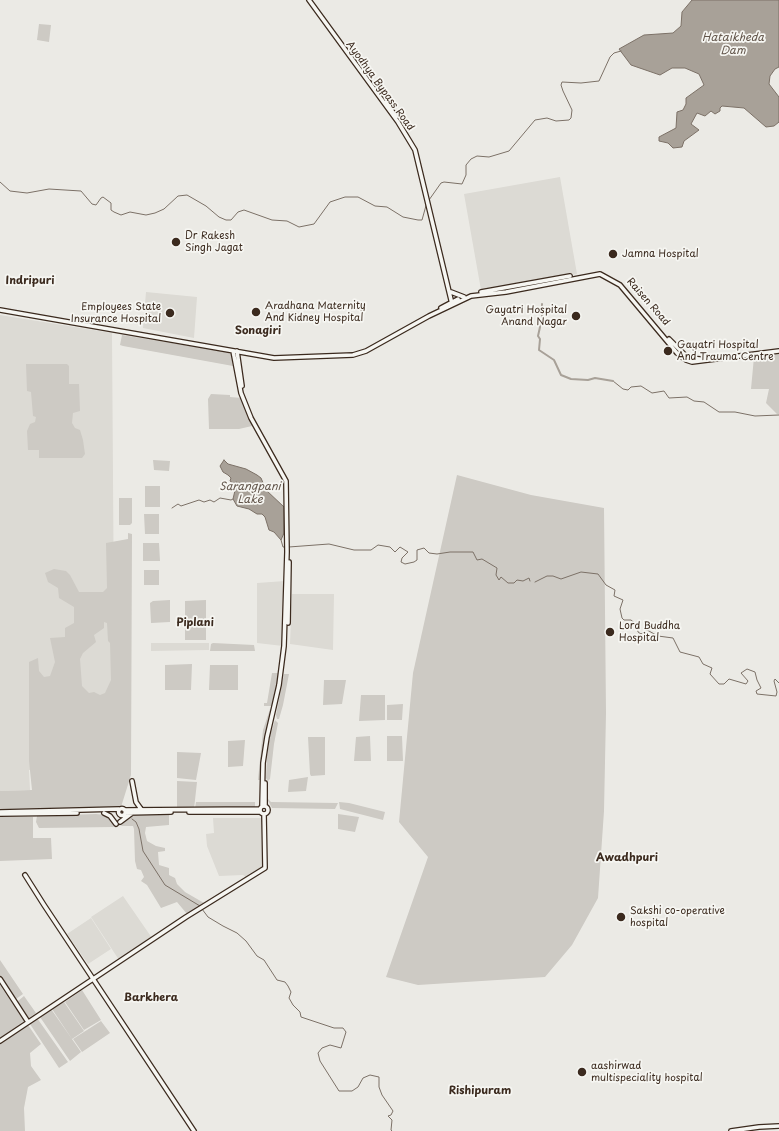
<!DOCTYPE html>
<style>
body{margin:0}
canvas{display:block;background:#ebeae5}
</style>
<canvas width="779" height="1131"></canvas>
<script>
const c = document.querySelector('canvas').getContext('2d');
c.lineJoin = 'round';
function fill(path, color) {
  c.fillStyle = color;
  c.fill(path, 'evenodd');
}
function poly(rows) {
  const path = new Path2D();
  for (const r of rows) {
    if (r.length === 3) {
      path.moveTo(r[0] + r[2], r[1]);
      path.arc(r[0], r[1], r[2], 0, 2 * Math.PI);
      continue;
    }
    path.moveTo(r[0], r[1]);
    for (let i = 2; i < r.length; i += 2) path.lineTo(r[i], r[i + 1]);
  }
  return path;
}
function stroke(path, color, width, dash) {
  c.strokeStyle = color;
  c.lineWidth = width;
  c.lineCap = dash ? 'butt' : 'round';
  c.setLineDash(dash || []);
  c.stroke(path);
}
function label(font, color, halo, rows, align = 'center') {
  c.font = font + ' "Playpen Sans",sans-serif';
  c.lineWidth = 3.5;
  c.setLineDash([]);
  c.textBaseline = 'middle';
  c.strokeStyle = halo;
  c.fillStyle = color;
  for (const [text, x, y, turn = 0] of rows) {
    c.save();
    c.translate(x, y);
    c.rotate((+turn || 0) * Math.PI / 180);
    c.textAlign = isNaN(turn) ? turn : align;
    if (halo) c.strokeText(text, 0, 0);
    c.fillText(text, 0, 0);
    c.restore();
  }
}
const built = poly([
 [560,177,577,274,481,290,464,194],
 [146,292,197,297,194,338,143,328],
 [0,315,112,333,115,766,110,769,29,770,30,790,0,791],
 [285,581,283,646,257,643,257,583],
 [292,594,334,594,333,650,290,644],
 [151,643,209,643,209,650,151,651],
 [213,818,261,818,262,868,246,877,243,875,219,876,207,846,206,834,214,833],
 [123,896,152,938,119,960,91,917],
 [91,918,111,949,88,964,67,934]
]);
const green = poly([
 [39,24,51,25,49,42,37,40],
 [122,335,227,352,231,354,233,366,123,346,120,345],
 [779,354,779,414,777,414,766,403,769,389,751,389,754,357],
 [26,364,67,364,69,366,69,384,79,384,80,411,73,413,72,423,75,428,80,430,83,440,85,454,82,458,39,458,39,450,28,450,27,431,30,424,35,422,36,417,33,416,31,392,27,391],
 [211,394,230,395,230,397,242,398,252,426,239,429,209,429,208,399],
 [153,460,170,461,169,471,154,470],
 [457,475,531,495,604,508,606,713,604,811,598,898,572,945,545,977,418,985,386,977,428,857,399,822,413,673],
 [145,486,160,486,160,507,145,507],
 [119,498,132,498,132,523,130,525,119,525],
 [144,514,159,514,159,534,145,534],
 [128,533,132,534,131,775,121,807,118,809,0,809,0,791,32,790,29,761,29,662,38,658,39,671,44,677,50,676,55,662,50,638,65,637,65,628,74,623,74,607,59,598,58,588,48,582,45,573,54,569,66,571,70,575,79,592,103,592,107,588,106,543,128,539],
 [104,622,107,623,108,641,110,643,111,680,105,693,100,695,94,692,89,693,82,686,80,659,83,653,96,642,94,635,104,628],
 [143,543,159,543,160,561,143,561],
 [144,570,159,570,159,585,144,585],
 [170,600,170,622,151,623,150,603,153,601],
 [206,600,206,640,185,640,185,601],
 [213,643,254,645,255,651,210,651,211,644],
 [192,664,191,690,165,690,165,665],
 [210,665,238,665,238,690,209,690],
 [272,673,279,673,272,706,264,706,264,703,267,703],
 [284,674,289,674,283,705,279,719,277,719,276,715],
 [324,680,346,680,342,704,323,705],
 [361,695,385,695,385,720,359,721],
 [403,704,402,720,387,720,387,705],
 [270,709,272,711,261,780,258,780,263,730],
 [275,720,278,723,274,744,270,779,268,781,266,778,267,757,270,736],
 [370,736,371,761,354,761,356,737],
 [387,736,402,736,403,761,387,761],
 [308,737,325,737,325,775,311,776,310,774],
 [245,740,243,766,228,767,228,741],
 [177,752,201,753,196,780,177,778],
 [308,777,306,791,288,792,289,780],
 [177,781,197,782,194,809,177,808],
 [266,797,271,802,338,803,335,809,272,808],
 [196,802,255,802,255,807,195,808],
 [339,802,349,803,385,812,383,820,340,809],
 [136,813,169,813,169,825,146,827,145,833,147,841,156,846,165,848,165,851,158,852,159,865,169,868,169,875,175,878,177,884,185,892,204,903,187,914,177,902,161,908,147,885,141,881,144,877,141,870,137,869,135,861,134,829,133,826,121,826,126,819],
 [96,814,105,815,112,820,114,827,39,828,36,822,37,816],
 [338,814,359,817,355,832,338,829],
 [0,817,33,817,33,838,51,838,52,859,0,861],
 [0,960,23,994,16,999,0,978],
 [0,985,24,1021,0,1038],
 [82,990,101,1020,84,1030,65,1002],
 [24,996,36,1013,29,1018,18,1003,18,1001],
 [64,1002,84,1031,72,1039,52,1009],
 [51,1009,81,1052,70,1061,40,1017],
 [37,1018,68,1062,59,1068,30,1024],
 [101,1021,110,1033,82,1052,73,1039],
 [28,1025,41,1044,30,1053,31,1066,41,1080,28,1087,24,1108,25,1131,0,1131,0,1044]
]);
const water = poly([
 [692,0,779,0,779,67,775,69,770,76,769,84,779,97,779,122,774,126,766,127,744,108,722,106,720,108,720,111,715,114,711,111,705,116,697,113,691,124,699,130,684,141,682,147,673,148,668,143,659,141,659,137,676,128,677,112,683,110,686,104,686,98,704,85,699,74,685,68,672,68,660,75,631,65,619,49,644,35,673,33,681,26,682,12,692,0],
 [224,460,228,464,246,469,257,475,261,478,266,490,284,507,284,533,281,540,274,532,269,530,265,517,262,514,257,514,249,509,237,506,233,499,237,482,233,483,230,481,231,478,228,475,223,472,220,466,224,460]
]);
const stream = poly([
 [0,182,10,191,27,193,49,189,81,191,92,204,96,205,101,198,103,197,111,203,111,210,114,212,121,215,130,212,146,215,155,213,164,209,178,196,187,195,206,206,219,217,226,220,231,220,238,212,244,210,272,220,287,221,299,227,314,224,330,202,345,197,358,197,375,206,387,207,403,217,418,220,422,220,427,202],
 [429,200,441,183,444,182,462,184,466,175,466,165,471,159,477,156,489,157,509,151,535,120,547,118,556,121,569,120,571,118,572,110,563,91,561,85,562,82,581,83,599,81,610,57,614,53,621,51],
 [613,381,623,389,628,390,631,387,641,386,652,393,664,391,669,398,687,397,694,401,704,402,719,412,735,412,755,416,779,415],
 [172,508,178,504,181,506,199,500,204,502,210,500,214,502,220,498,231,500,233,499],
 [281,540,283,547,286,547],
 [289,547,329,544,354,550,371,550,378,545,390,547,395,552,400,547,408,552,402,558,401,562,405,564,414,562,417,560,417,550,424,548,429,553,437,554,450,552,473,552,477,560,482,559,497,568,496,575,499,580,501,577,508,583,514,583,517,580,523,581,529,578,530,581],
 [535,582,547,576,553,576,561,579,581,572,598,574,606,585,615,590,614,596,623,600,620,609,622,618,624,620,631,620,637,625,638,632,641,634,647,630,658,636,673,638,680,652,699,657,703,664,712,668,710,674,719,684,724,684,729,679,746,684,748,681,741,673,747,669,755,672,757,680,761,688,756,691,757,694,776,696,777,692,774,681,775,679,779,683],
 [132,819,136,822,139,829,143,851,165,885,200,906],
 [202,909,208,917,223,926,237,933,246,941,257,956,264,960,277,980,285,982,288,986,291,992,289,998,293,1005,300,1012,301,1017,334,1028,343,1028,346,1032,341,1048,330,1045,322,1048,318,1053,320,1061,339,1091,352,1091,358,1087,363,1078,370,1075,379,1077,379,1087,382,1095,393,1111,391,1115,388,1116,392,1120,391,1130,392,1131]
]);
const canal = poly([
 [542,304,542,319,539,321,540,327,538,336,540,339,539,350,554,360,561,375,571,379,588,380,595,378,613,381]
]);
const major = poly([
 [309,0,398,122,415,150,452,304],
 [386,102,396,117],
 [451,292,464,297],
 [481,292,570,276],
 [441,308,458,299],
 [0,310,274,358,353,355,366,351,429,316,471,296,506,292,600,274,620,285,677,353,686,360,692,362,779,351],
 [669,339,688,358,700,359],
 [233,351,241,393,251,418,286,481,287,552,284,646,279,685,267,737,263,763,262,806],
 [237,351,242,386],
 [288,623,289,562],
 [132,781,136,802,141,809],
 [265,783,265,806],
 [264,810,4],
 [122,812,3.5],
 [124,810,260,809],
 [0,812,119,809],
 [189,812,260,812],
 [104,813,110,816,116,824],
 [125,813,171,812],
 [0,814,77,813],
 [120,822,132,813],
 [25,875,44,905,194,1131],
 [0,979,28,1022],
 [0,1041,186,917,265,868,264,814],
 [731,1131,759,1127,779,1126]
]);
const markers = [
 [176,242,5,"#3b2a1e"],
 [613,254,5,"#3b2a1e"],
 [256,312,5,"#3b2a1e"],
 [170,313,5,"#3b2a1e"],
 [576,316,5,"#3b2a1e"],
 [668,351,5,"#3b2a1e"],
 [610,632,5,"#3b2a1e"],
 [621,917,5,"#3b2a1e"],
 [582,1072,5,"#3b2a1e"]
];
const streetNames = [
 ["Ayodhya Bypass Road",380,86,54],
 ["Raisen Road",648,302,49]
];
const poiNames = [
 ["Dr Rakesh",185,236],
 ["Singh Jagat",185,248],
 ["Jamna Hospital",622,254],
 ["Aradhana Maternity",265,306],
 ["And Kidney Hospital",265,318],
 ["Employees State",161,307,"right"],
 ["Insurance Hospital",161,319,"right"],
 ["Gayatri Hospital",567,310,"right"],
 ["Anand Nagar",567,322,"right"],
 ["Gayatri Hospital",677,345],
 ["And Trauma Centre",677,357],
 ["Lord Buddha",619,626],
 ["Hospital",619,638],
 ["Sakshi co-operative",630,911],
 ["hospital",630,923],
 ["aashirwad",591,1066],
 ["multispeciality hospital",591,1078]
];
const waterNames = [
 ["Hataikheda",733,38],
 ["Dam",733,51],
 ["Sarangpani",250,487],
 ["Lake",250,500]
];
const neighbourhoodNames = [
 ["Indripuri",30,281],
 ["Sonagiri",258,331],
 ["Piplani",195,623],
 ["Awadhpuri",627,858],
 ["Barkhera",151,998],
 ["Rishipuram",480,1091]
];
fill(built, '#dcdad4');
fill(green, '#cdcac4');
fill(water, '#a8a198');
stroke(water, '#7c7167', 1);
stroke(stream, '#7c7167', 1);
stroke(canal, '#a8a198', 2);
stroke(major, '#3b2a1e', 6);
stroke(major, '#f6f6f2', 3.5);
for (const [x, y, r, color] of markers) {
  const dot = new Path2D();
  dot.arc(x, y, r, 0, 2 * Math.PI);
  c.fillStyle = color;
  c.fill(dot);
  stroke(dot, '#f6f6f2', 1.5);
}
label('10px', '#3b2a1e', '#f6f6f2', streetNames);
label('10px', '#3b2a1e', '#f6f6f2', poiNames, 'left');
label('italic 11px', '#615449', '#f6f6f2', waterNames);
label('bold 11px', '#3b2a1e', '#f6f6f2', neighbourhoodNames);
</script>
